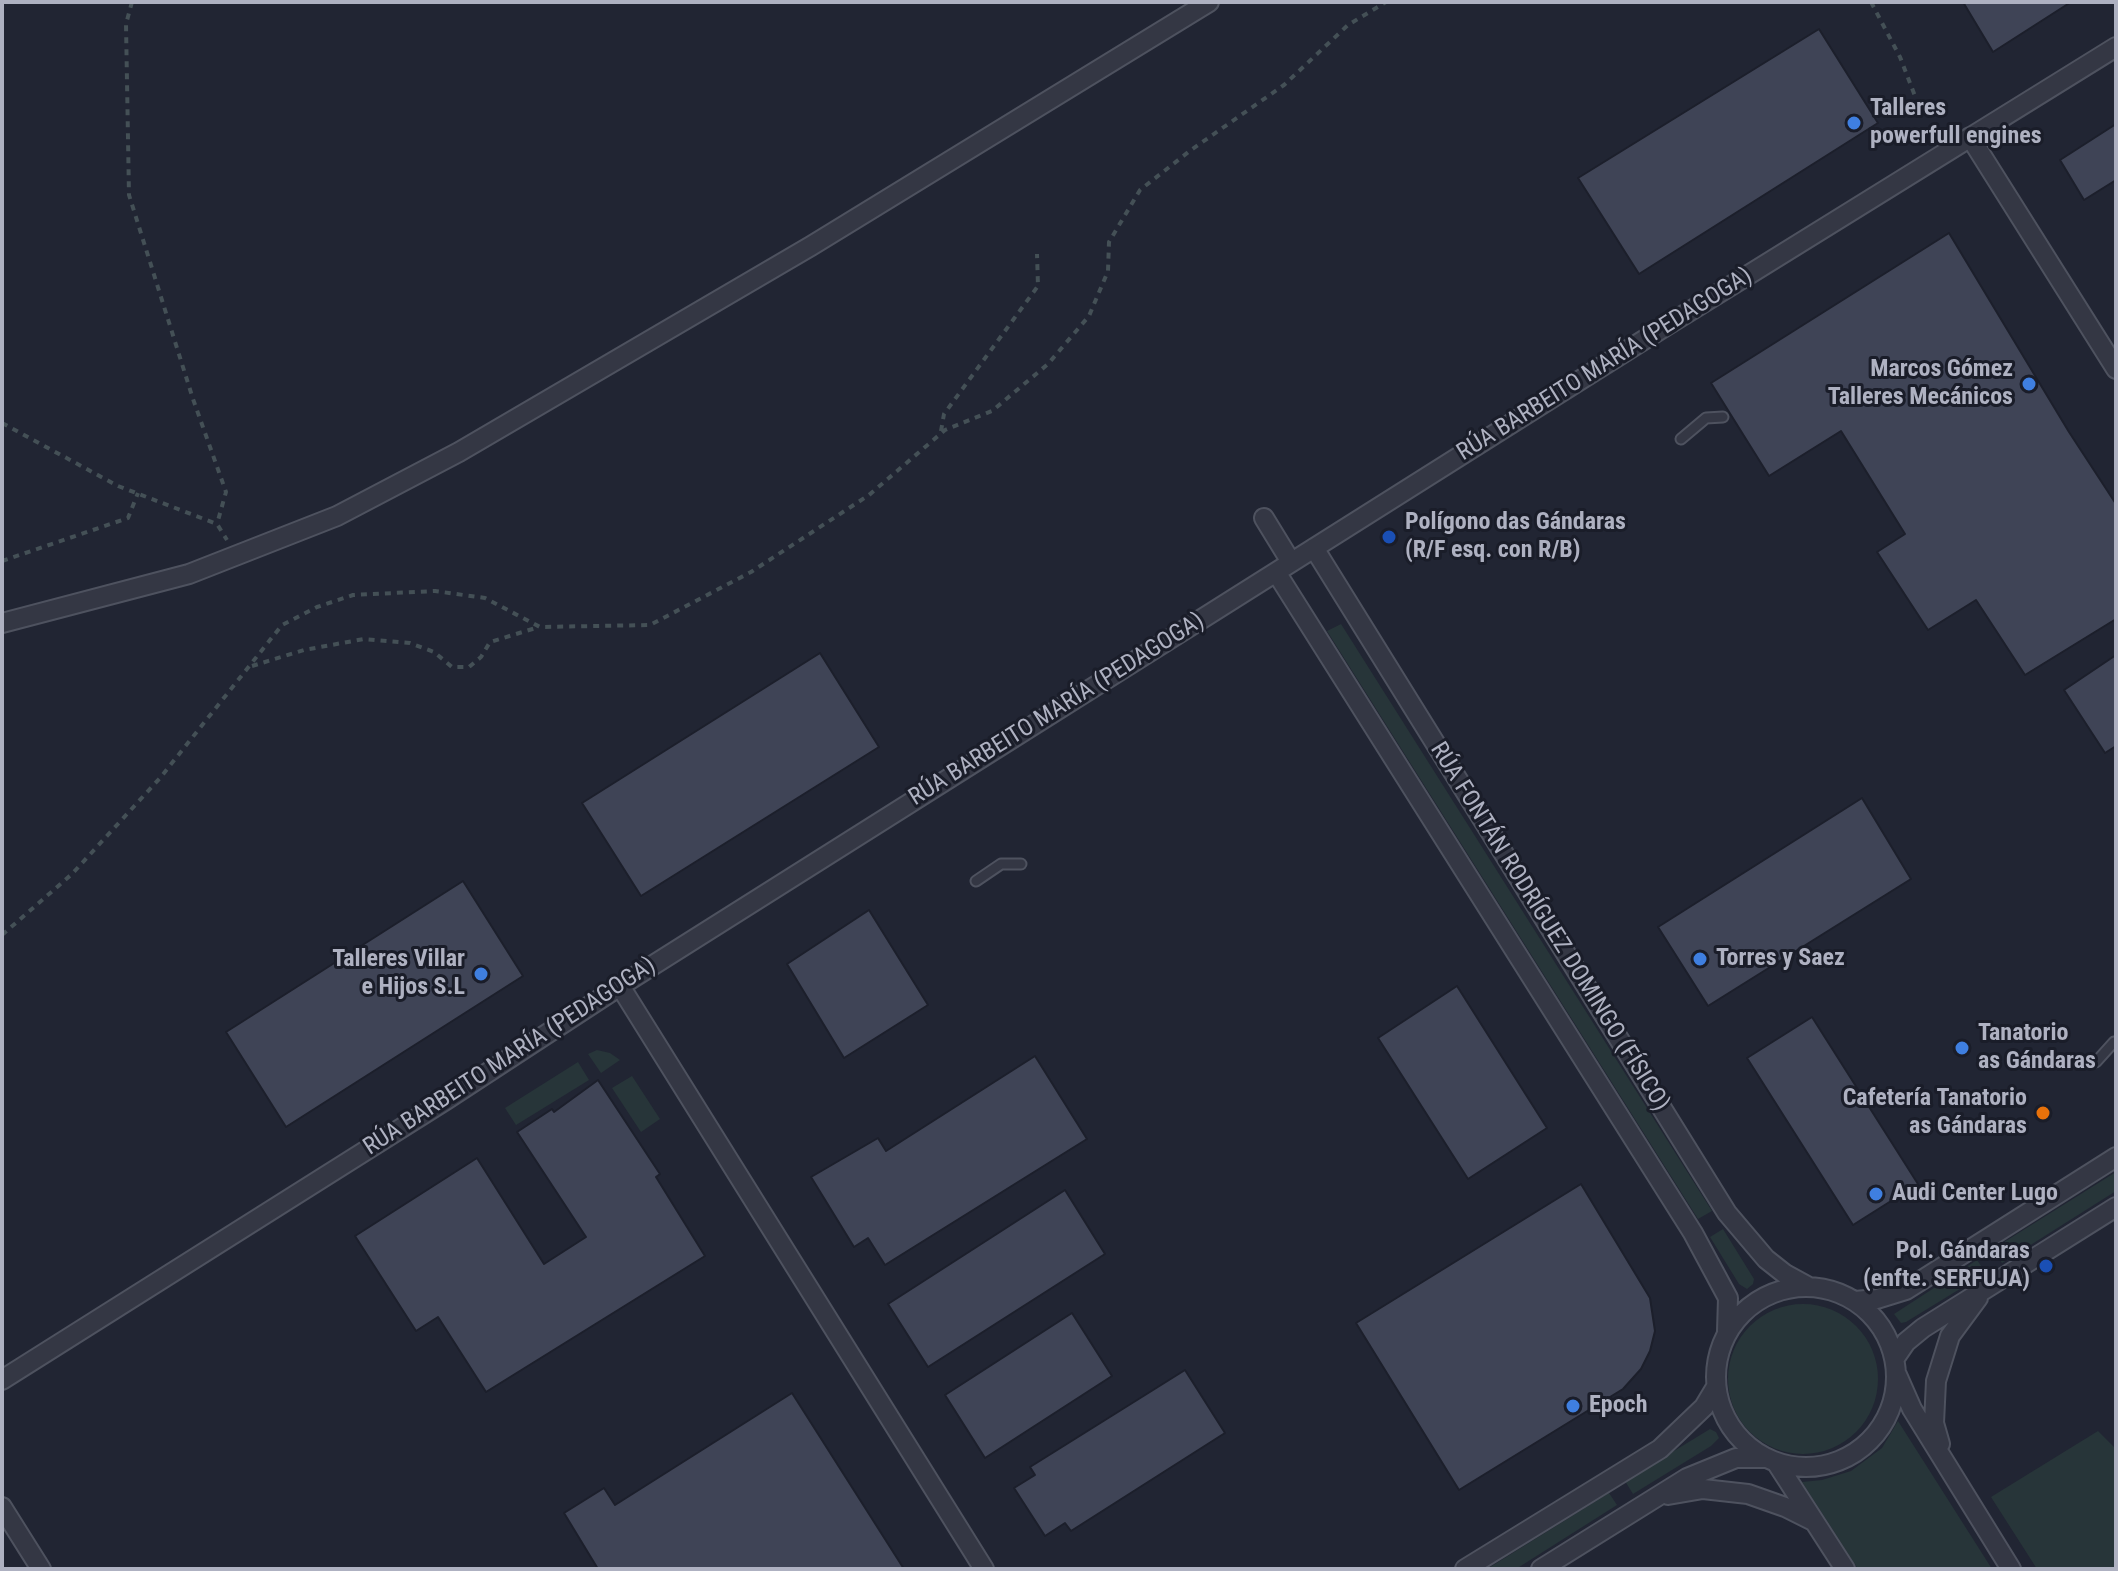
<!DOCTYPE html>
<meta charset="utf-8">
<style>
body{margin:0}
#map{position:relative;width:2118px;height:1571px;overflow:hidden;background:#212533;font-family:"Roboto Condensed",sans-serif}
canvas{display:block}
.frame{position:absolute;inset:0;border:4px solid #aeb1c1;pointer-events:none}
</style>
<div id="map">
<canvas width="2118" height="1571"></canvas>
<div class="frame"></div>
</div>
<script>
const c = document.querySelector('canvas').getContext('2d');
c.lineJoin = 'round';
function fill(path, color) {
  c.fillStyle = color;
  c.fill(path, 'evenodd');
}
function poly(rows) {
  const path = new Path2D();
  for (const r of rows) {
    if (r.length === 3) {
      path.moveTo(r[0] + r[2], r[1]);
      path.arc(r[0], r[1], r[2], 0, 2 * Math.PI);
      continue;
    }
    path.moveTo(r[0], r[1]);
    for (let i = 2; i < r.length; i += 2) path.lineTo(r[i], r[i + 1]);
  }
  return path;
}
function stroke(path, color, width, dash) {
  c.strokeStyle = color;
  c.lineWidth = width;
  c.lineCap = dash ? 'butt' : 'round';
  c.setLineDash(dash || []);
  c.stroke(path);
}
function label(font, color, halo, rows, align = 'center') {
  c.font = font + ' "Roboto Condensed",sans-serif';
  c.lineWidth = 6;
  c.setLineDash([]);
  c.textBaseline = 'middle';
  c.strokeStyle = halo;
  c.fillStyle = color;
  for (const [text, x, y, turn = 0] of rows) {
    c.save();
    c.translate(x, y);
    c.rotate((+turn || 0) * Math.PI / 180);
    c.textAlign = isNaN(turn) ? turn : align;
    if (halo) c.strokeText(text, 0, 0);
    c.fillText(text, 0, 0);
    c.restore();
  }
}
const green = poly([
 [1341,624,1712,1211,1698,1219,1327,631],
 [597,1050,610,1053,620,1060,601,1073,588,1054],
 [578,1062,589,1080,516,1125,505,1108],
 [632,1076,660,1119,641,1132,612,1088],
 [2116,1172,2116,1191,2002,1263,1993,1249],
 [1723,1229,1754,1279,1753,1284,1747,1289,1739,1284,1710,1237],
 [1977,1260,1986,1273,1906,1322,1901,1323,1894,1314],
 [1803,1379,75],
 [1898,1421,1992,1569,1858,1569,1802,1482,1822,1480,1851,1471,1882,1448],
 [1710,1429,1716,1432,1719,1438,1711,1446,1633,1494,1625,1481],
 [2098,1431,2116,1449,2116,1569,2037,1569,1991,1497],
 [1609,1493,1617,1505,1516,1569,1487,1569]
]);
const building = poly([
 [1963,2,2071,2,1993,52,1963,2],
 [1819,29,1878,123,1639,274,1578,178,1819,29],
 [2116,124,2116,180,2084,200,2060,160,2116,124],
 [1949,233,2069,432,2116,504,2116,619,2025,675,1976,600,1928,630,1877,552,1905,534,1841,431,1769,476,1711,383,1949,233],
 [820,653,879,747,641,896,582,803,820,653],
 [2116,655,2116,746,2105,753,2064,690,2116,655],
 [1862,798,1911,879,1708,1006,1658,927,1862,798],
 [463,881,523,976,286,1127,226,1032,463,881],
 [869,910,928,1005,844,1058,787,964,869,910],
 [1457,986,1547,1128,1468,1179,1378,1038,1457,986],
 [1812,1017,1918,1184,1853,1225,1747,1058,1812,1017],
 [1035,1056,1087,1139,885,1265,868,1238,854,1247,811,1177,878,1138,886,1151,1035,1056],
 [598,1080,660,1174,656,1177,705,1256,486,1392,438,1317,416,1331,355,1236,477,1158,544,1264,586,1237,517,1132,552,1109,554,1112,598,1080],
 [1581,1184,1650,1298,1655,1331,1650,1351,1641,1369,1623,1389,1459,1490,1356,1323,1581,1184],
 [1065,1190,1105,1254,928,1367,888,1304,1065,1190],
 [1072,1313,1112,1376,985,1458,945,1395,1072,1313],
 [1185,1370,1225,1433,1071,1531,1065,1523,1045,1536,1014,1488,1035,1475,1030,1467,1185,1370],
 [792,1393,904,1569,598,1569,564,1513,604,1488,615,1505,792,1393]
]);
const path = poly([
 [132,2,126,24,129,195,193,399,226,492,217,524],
 [1871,2,1900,57,1920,109],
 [2,423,118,486,217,524,227,540],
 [941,431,944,414,1038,286,1037,254],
 [2,561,128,518,138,493],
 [252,666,304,650,364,639,410,643,434,652,452,667,469,667,481,657,490,642,539,627],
 [2,935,72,874,160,778,282,625,317,607,353,595,435,591,485,598,540,627,650,625,751,572,869,495,945,430,992,411,1048,364,1089,316,1108,271,1109,242,1140,190,1191,150,1284,85,1348,25,1386,2]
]);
const lane = poly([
 [1681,439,1706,418,1723,417],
 [976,881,1001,864,1021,864],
 [2075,1063,2096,1062,2114,1042]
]);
const street = poly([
 [1970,137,2116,369],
 [1264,518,1291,562],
 [1314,548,1727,1213,1766,1259,1785,1274,1807,1286],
 [1276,572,1693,1233,1728,1298,1727,1331],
 [2,623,189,574,337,516,459,452,811,246,1209,2],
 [620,986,984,1569],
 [1806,1377,90],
 [1855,1301,1877,1299,1906,1290,2116,1157],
 [1895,1358,1906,1342,1923,1328,2116,1207],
 [1897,1375,1912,1409,2011,1569],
 [2,1380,446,1100,620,986,1666,326,2116,47],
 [1940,1444,1934,1423,1936,1381,1950,1336,1978,1298],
 [1776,1462,1845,1569],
 [1668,1495,1703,1489,1748,1494,1785,1507,1813,1521],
 [2,1507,41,1569],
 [1465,1569,1660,1449,1704,1407,1716,1387],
 [1541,1569,1687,1478,1736,1458,1766,1458]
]);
const markers = [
 [1854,123,8,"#3f7fe0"],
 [2029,384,8,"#3f7fe0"],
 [1389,537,8,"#1a4fb4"],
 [1700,959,8,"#3f7fe0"],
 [481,974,8,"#3f7fe0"],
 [1962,1048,8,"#3f7fe0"],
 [2043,1113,8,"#e8710a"],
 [1876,1194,8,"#3f7fe0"],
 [2046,1266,8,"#1a4fb4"],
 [1573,1406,8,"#3f7fe0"]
];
const poiNames = [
 ["Talleres",1870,109],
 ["powerfull engines",1870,137],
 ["Marcos Gómez",2013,370,"right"],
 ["Talleres Mecánicos",2013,398,"right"],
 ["Polígono das Gándaras",1405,523],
 ["(R/F esq. con R/B)",1405,551],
 ["Torres y Saez",1716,959],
 ["Talleres Villar",465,960,"right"],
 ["e Hijos S.L",465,988,"right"],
 ["Tanatorio",1978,1034],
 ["as Gándaras",1978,1062],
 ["Cafetería Tanatorio",2027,1099,"right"],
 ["as Gándaras",2027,1127,"right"],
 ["Audi Center Lugo",1892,1194],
 ["Pol. Gándaras",2030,1252,"right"],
 ["(enfte. SERFUJA)",2030,1280,"right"],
 ["Epoch",1589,1406]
];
const streetNames = [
 ["RÚA BARBEITO MARÍA (PEDAGOGA)",1605,365,-32],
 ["RÚA BARBEITO MARÍA (PEDAGOGA)",1057,710,-32],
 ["RÚA FONTÁN RODRÍGUEZ DOMINGO (FÍSICO)",1549,927,58],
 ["RÚA BARBEITO MARÍA (PEDAGOGA)",510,1057,-33]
];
fill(green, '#273539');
fill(building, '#3f4456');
stroke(building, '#1c1f2b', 2);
stroke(lane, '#4e525f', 13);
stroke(street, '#4e525f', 22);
stroke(path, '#445056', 4, [6, 6]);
stroke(lane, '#343744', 9);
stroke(street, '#343744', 18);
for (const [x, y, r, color] of markers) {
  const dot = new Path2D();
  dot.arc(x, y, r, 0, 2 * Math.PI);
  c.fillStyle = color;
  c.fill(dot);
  stroke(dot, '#1a1d29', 3);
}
label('bold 24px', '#aeb1c1', '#1a1d29', poiNames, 'left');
label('24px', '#aeb1c1', '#1a1d29', streetNames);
</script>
